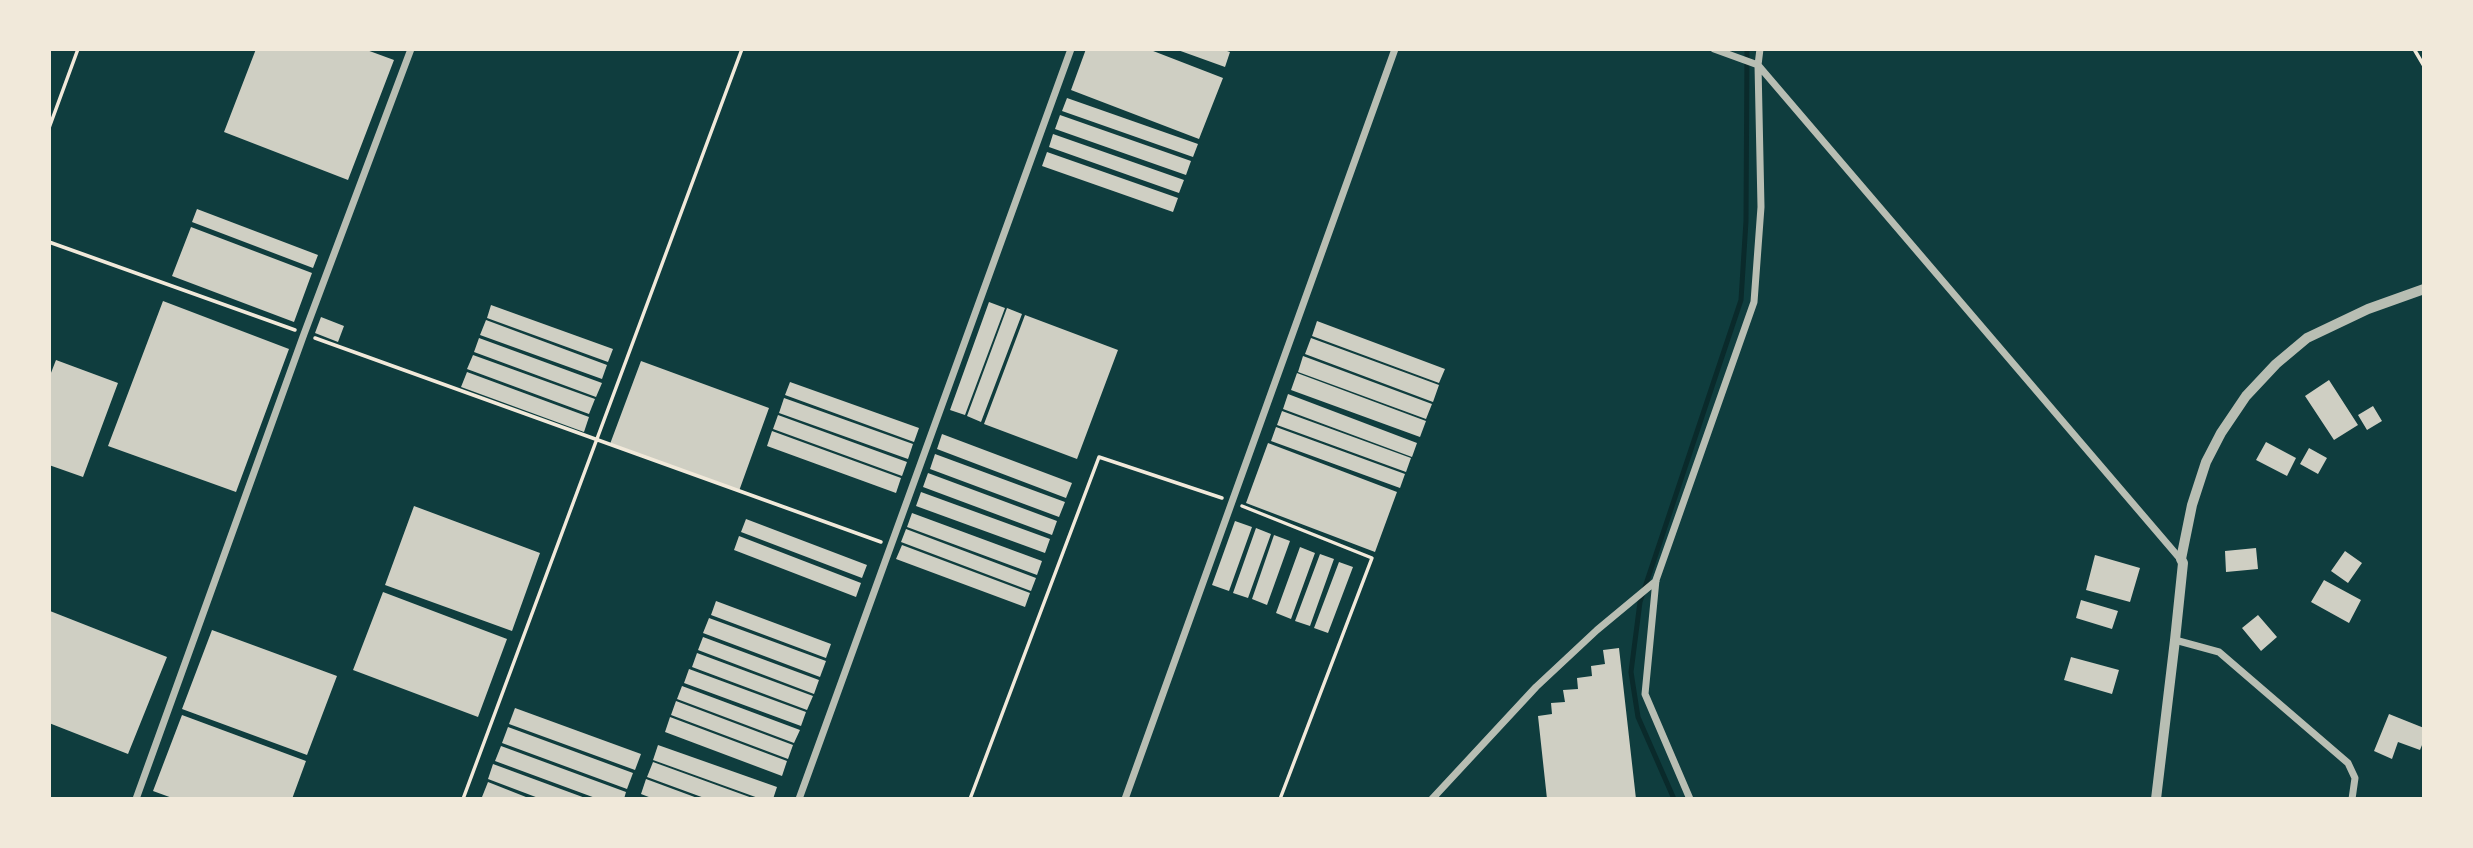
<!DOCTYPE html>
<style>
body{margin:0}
#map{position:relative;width:2473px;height:848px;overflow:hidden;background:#0f3d3e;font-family:"Titillium Web",sans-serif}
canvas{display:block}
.frame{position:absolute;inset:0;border:51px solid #f1e9da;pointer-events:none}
</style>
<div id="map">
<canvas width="2473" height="848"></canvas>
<div class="frame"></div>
</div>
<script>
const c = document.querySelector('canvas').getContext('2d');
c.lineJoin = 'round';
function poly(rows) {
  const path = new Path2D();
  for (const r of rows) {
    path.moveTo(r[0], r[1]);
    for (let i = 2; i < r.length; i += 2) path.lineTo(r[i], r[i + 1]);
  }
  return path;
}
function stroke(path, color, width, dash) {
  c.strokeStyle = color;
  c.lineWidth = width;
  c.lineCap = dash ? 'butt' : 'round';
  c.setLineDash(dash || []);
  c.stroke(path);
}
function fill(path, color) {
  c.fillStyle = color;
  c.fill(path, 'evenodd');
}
const stream = poly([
 [1674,799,1638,717,1631,672,1640,602,1741,300,1746,221,1747,49]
]);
const building = poly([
 [256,49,364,49,394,60,348,180,224,132],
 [1086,49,1148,49,1223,78,1199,139,1071,90],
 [1175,49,1221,49,1230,52,1225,67],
 [1067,98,1198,144,1193,157,1062,111],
 [1060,115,1191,161,1186,175,1055,129],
 [1053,134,1184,180,1179,193,1049,147],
 [1047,152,1178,198,1173,212,1042,166],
 [197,209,318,255,313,268,192,222],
 [191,227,312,273,294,322,172,276],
 [163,301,289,349,236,492,108,446],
 [989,302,1005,308,965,415,950,410],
 [491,305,613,349,608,362,487,318],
 [1007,308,1022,314,981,422,967,416],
 [1025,315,1118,350,1077,459,984,424],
 [321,317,344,326,338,342,315,333],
 [486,320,607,365,602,379,480,335],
 [1317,321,1445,369,1439,383,1312,336],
 [479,338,602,383,596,397,474,352],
 [1311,338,1439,385,1433,402,1305,354],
 [473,355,595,399,589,414,467,369],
 [1303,356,1432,404,1426,419,1298,372],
 [56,360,118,383,83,477,49,465,49,378],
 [641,361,769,408,739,491,610,444],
 [467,372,589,417,584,432,461,387],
 [1297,373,1426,421,1420,437,1291,390],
 [2329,380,2358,425,2334,440,2305,396],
 [790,382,919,428,914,442,785,395],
 [1288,394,1417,443,1412,457,1283,409],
 [784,398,913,444,908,459,779,413],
 [2373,406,2382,421,2367,430,2358,415],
 [1282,411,1411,458,1406,472,1277,425],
 [778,415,907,462,902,476,773,429],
 [1276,427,1405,474,1400,488,1271,441],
 [772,431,901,478,896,493,767,446],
 [942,434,1072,483,1066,498,937,449],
 [2266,442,2296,458,2287,476,2256,460],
 [1268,443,1397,492,1375,552,1246,503],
 [2309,448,2327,458,2318,474,2300,464],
 [935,454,1065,502,1059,517,930,469],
 [928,473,1057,521,1052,535,923,487],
 [921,492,1050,539,1045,553,916,506],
 [414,506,540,553,512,631,385,585],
 [912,513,1042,561,1037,575,907,527],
 [746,519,867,565,862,578,741,532],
 [1235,521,1252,527,1229,591,1212,585],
 [1256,528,1271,534,1248,598,1233,593],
 [906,529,1036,578,1031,591,901,542],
 [1274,535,1290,541,1267,605,1252,599],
 [739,536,861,583,856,597,734,550],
 [902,545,1030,593,1025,607,896,559],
 [1300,547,1315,553,1291,619,1276,613],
 [2256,548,2258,569,2226,572,2225,551],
 [2345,551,2362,563,2348,583,2331,571],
 [1320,554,1334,559,1310,626,1295,621],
 [2095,555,2140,568,2130,602,2086,590],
 [1339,562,1353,567,1328,633,1314,628],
 [2324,580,2361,600,2349,623,2311,602],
 [383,592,507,639,478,717,353,670],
 [2081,600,2118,611,2112,629,2076,618],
 [716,601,831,644,826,658,711,615],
 [50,611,167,657,128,754,49,723],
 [2258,615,2277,637,2261,651,2242,628],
 [709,618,826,661,820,677,703,633],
 [212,630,337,676,307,755,182,709],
 [703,637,819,680,814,694,698,650],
 [1619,648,1636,799,1547,799,1538,716,1552,714,1551,703,1565,702,1563,690,1578,689,1577,678,1592,676,1591,666,1605,664,1603,650],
 [697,653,813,696,807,710,692,667],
 [2071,657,2119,670,2112,694,2064,680],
 [689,669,806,712,801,726,684,683],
 [682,686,800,730,794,743,677,699],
 [676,701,793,745,788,759,671,715],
 [515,708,641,754,635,770,509,724],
 [2389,714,2424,728,2424,740,2420,750,2398,742,2392,759,2374,751],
 [182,715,306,761,292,799,175,799,153,791],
 [670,717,787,761,782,776,665,732],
 [508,727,633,773,627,789,502,743],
 [658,745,777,787,773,799,761,799,653,760],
 [501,746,626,792,624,799,598,799,495,761],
 [653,762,755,799,707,799,647,777],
 [493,764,588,799,541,799,488,779],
 [646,779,700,799,654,799,641,794],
 [488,782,531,799,482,797]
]);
const path = poly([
 [2414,49,2424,66],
 [49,128,78,49],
 [49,242,295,330],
 [315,338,881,542],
 [1242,506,1372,558,1280,799],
 [463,799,742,49],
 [970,799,1099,457,1222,498]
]);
const minor = poly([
 [1714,49,1758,65,2182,561],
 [2175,640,2219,652,2348,763,2355,778,2352,799],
 [136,799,304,334,411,49],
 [799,799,1071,49],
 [1125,799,1395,49],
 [1432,799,1536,687,1597,630,1656,581],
 [1690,799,1645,694,1656,580,1754,302,1761,207,1758,65,1760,49]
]);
const tertiary = poly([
 [2156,799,2175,640,2183,563,2181,559,2192,505,2206,462,2221,433,2246,396,2276,364,2307,338,2368,309,2424,289]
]);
stroke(stream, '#0a2a2b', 5);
fill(building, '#cfcfc3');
stroke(path, '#f1e9da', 3.5);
stroke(minor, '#b8beb3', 7);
stroke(tertiary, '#b8beb3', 10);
</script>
